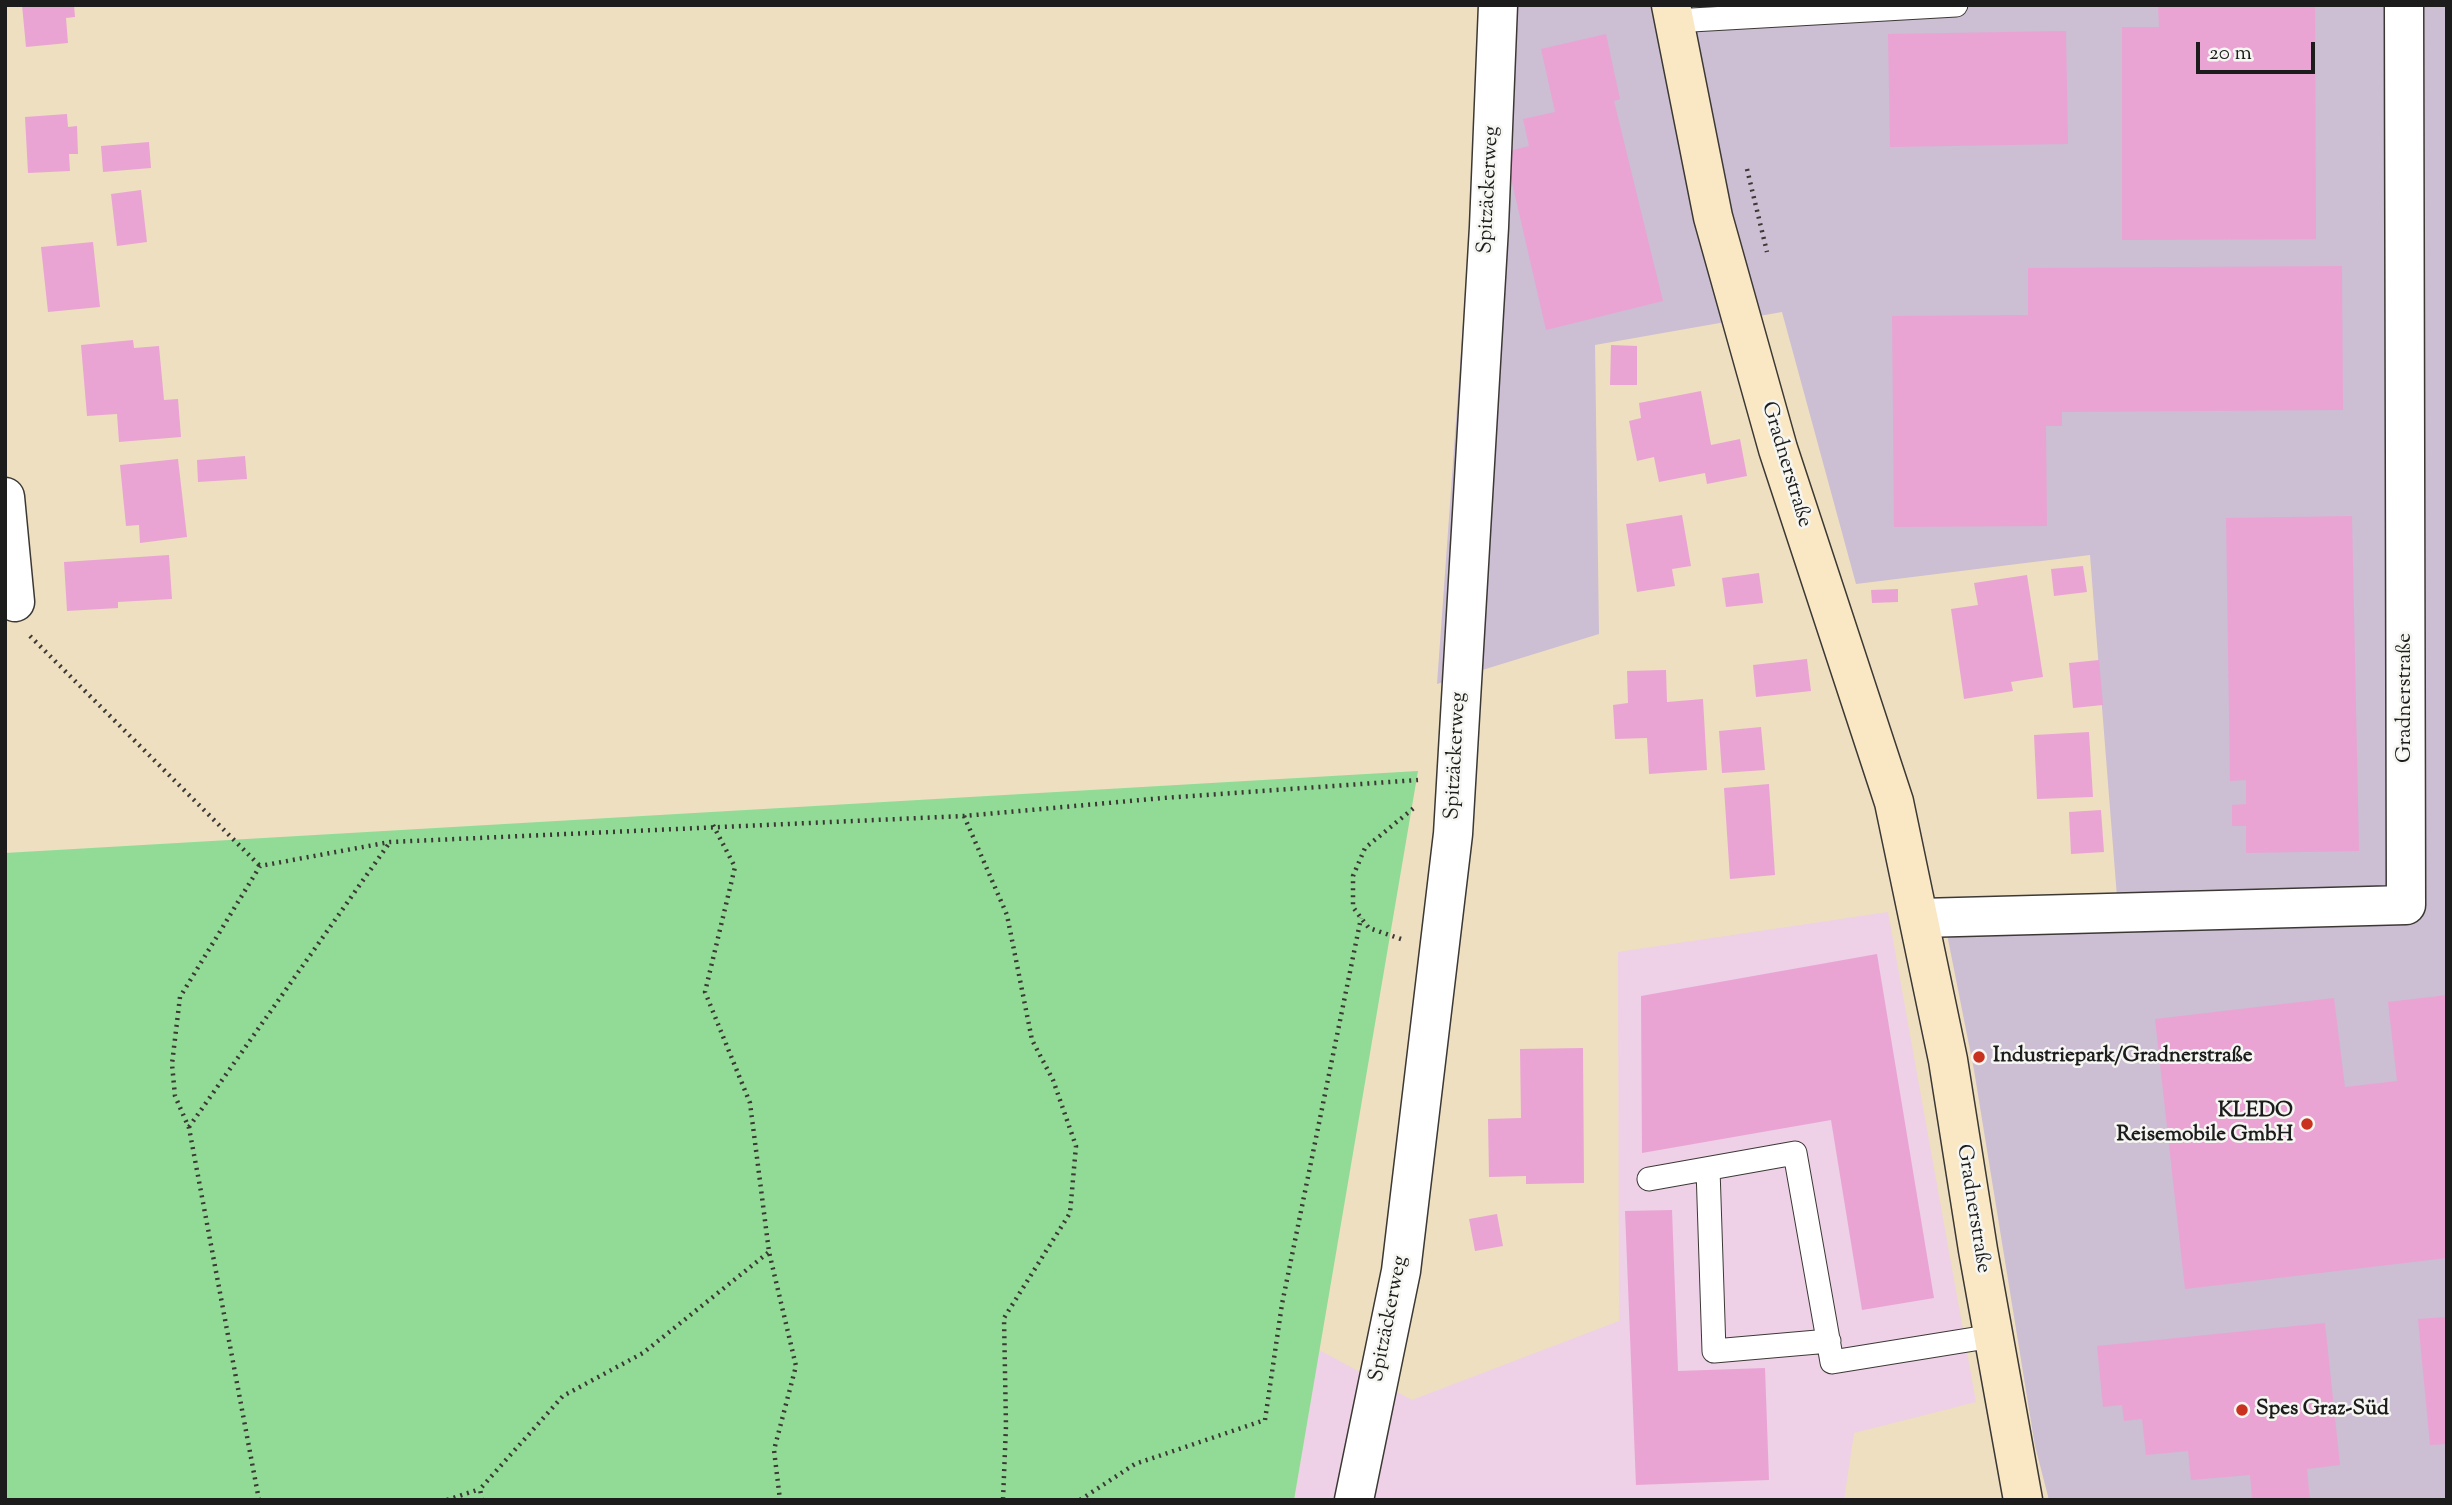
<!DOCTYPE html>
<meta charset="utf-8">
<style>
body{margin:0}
#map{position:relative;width:2452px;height:1505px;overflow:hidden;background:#eedfc0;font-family:"Sorts Mill Goudy",serif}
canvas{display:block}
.frame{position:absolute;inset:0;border:7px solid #1c1c1c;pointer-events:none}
.scale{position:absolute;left:2196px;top:42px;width:119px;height:32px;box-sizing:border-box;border:4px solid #1c1c1c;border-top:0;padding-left:9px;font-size:21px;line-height:24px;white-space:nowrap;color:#1c1c1c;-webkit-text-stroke:5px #f6f6f2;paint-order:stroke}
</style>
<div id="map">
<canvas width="2452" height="1505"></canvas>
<div class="frame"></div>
<div class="scale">20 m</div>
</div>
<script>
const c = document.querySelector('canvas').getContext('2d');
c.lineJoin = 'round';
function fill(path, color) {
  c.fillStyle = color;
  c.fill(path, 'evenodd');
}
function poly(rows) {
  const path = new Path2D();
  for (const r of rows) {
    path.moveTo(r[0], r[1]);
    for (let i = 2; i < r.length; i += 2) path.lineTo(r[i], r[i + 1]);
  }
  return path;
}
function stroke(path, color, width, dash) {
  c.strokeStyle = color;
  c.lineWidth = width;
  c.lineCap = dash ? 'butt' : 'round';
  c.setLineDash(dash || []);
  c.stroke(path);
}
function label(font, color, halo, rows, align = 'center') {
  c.font = font + ' "Sorts Mill Goudy",serif';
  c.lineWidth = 5;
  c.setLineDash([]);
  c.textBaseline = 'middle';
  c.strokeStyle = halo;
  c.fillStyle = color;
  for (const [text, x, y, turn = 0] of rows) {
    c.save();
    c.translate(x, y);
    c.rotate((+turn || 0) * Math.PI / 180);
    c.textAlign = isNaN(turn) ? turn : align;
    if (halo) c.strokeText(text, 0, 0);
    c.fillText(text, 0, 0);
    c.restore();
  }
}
const built = poly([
 [1888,912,1976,1402,1854,1433,1844,1500,1294,1500,1319,1350,1412,1400,1619,1321,1618,952]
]);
const industrial = poly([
 [1486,5,2447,5,2447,1500,2049,1500,2035,1446,1974,1070,1942,909,2117,897,2090,555,1856,584,1782,312,1595,345,1599,634,1437,684]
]);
const green = poly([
 [1418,771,1294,1500,5,1500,5,853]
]);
const building = poly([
 [22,5,74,5,75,17,66,18,68,43,26,47],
 [2158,5,2315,5,2316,239,2122,240,2122,27,2159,27],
 [2066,31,2068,144,1890,147,1888,34],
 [1606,34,1620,99,1614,101,1663,301,1546,330,1505,152,1529,146,1523,119,1555,112,1541,49],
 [67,114,68,127,77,126,78,154,69,154,70,171,28,173,25,117],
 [149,142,151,168,103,172,101,146],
 [141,190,147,242,117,246,111,194],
 [93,242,100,307,48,312,41,247],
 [2342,266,2343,410,2062,412,2062,426,2046,426,2047,526,1894,527,1892,316,2028,315,2028,268],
 [133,340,134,348,159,346,164,400,178,399,181,437,119,442,117,414,87,416,81,345],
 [1611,345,1637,346,1637,385,1610,385],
 [1701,391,1711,445,1740,439,1747,476,1707,484,1705,473,1659,482,1654,457,1637,461,1629,421,1641,418,1639,403],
 [245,456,247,479,198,482,197,460],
 [178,459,187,537,140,543,139,525,126,526,120,465],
 [1682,515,1691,566,1672,569,1675,586,1637,592,1626,524],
 [2352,516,2359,851,2246,853,2246,826,2232,826,2232,805,2246,804,2246,780,2230,781,2226,518],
 [169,555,172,599,118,602,118,608,67,611,64,562],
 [2083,566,2087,592,2054,596,2051,569],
 [1759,573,1763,603,1726,607,1722,578],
 [2027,575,2043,677,2011,682,2013,691,1964,699,1951,609,1978,605,1974,583],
 [1898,589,1898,602,1872,603,1871,590],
 [1807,659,1811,691,1756,697,1753,665],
 [2099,660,2103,705,2073,708,2069,663],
 [1666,670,1667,702,1703,699,1707,770,1649,774,1647,738,1615,739,1613,705,1628,703,1627,671],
 [1761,727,1765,770,1722,773,1719,731],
 [2089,732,2093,797,2037,799,2034,735],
 [1769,784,1775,875,1730,879,1724,788],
 [2101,810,2104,852,2071,854,2069,812],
 [1877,954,1934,1298,1862,1310,1831,1120,1642,1153,1641,996],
 [2447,995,2447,1258,2185,1289,2155,1019,2334,998,2345,1087,2397,1081,2388,1002],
 [1583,1048,1584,1183,1526,1184,1526,1176,1489,1177,1488,1119,1521,1118,1520,1049],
 [1672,1210,1678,1371,1765,1368,1769,1480,1636,1485,1625,1211],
 [1497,1214,1503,1246,1475,1251,1469,1219],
 [2447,1317,2447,1444,2430,1445,2418,1319],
 [2325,1323,2340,1465,2307,1469,2310,1500,2252,1499,2250,1475,2191,1480,2188,1451,2146,1455,2142,1419,2124,1421,2122,1405,2103,1407,2097,1346]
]);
const path = poly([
 [1747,169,1767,252],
 [30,636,260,866],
 [964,816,1007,915,1032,1040,1053,1080,1076,1146,1070,1213,1004,1318,1006,1426,1003,1500],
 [713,825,735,867,705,992,750,1103,769,1252,796,1366,774,1450,780,1500],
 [1401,939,1369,928,1361,918,1353,907,1353,876,1365,848,1415,807],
 [189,1127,390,842],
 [259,1500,189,1128,175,1096,172,1064,180,997,260,866,390,842,964,816,1163,798,1418,780],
 [447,1500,480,1489],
 [482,1500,480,1489,563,1396,643,1353,769,1252],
 [1080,1500,1135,1464,1265,1420,1282,1304,1361,918]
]);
const service = poly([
 [1674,21,1956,5],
 [1708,1169,1714,1351,1829,1341],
 [1649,1179,1795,1153,1832,1362,1993,1336]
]);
const minor = poly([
 [5,497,15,602],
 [1921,918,2406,905,2404,5],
 [1354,1500,1401,1271,1453,834,1489,227,1498,5]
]);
const secondary = poly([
 [1671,5,1713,217,1778,449,1894,802,1948,1060,1978,1250,2023,1500]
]);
const markers = [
 [1979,1057,7,"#c8321e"],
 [2307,1124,7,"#c8321e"],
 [2242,1410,7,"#c8321e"]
];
const streetNames = [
 ["Spitzäckerweg",1490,190,-87],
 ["Gradnerstraße",1785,465,73],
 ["Gradnerstraße",2406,698,-90],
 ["Spitzäckerweg",1457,756,-87],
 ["Gradnerstraße",1972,1209,81],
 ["Spitzäckerweg",1390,1319,-79]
];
const poiNames = [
 ["Industriepark/Gradnerstraße",1993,1057],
 ["KLEDO",2293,1112,"right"],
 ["Reisemobile GmbH",2293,1136,"right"],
 ["Spes Graz-Süd",2256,1410]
];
fill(built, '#eed0e7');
fill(industrial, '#ccbed3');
fill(green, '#92db96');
fill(building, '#e9a4d4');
stroke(service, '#3c3935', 25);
stroke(minor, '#3c3935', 41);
stroke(secondary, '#3c3935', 41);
stroke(path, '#3c3935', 4.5, [2, 5]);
stroke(service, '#fff', 23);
stroke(minor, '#fff', 38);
stroke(secondary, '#fae7c3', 38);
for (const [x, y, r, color] of markers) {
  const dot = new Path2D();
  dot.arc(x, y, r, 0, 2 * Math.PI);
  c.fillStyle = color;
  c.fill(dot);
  stroke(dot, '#f6f6f2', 2.5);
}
label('21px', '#1c1c1c', '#f6f6f2', streetNames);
label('bold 21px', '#1c1c1c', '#f6f6f2', poiNames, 'left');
</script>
